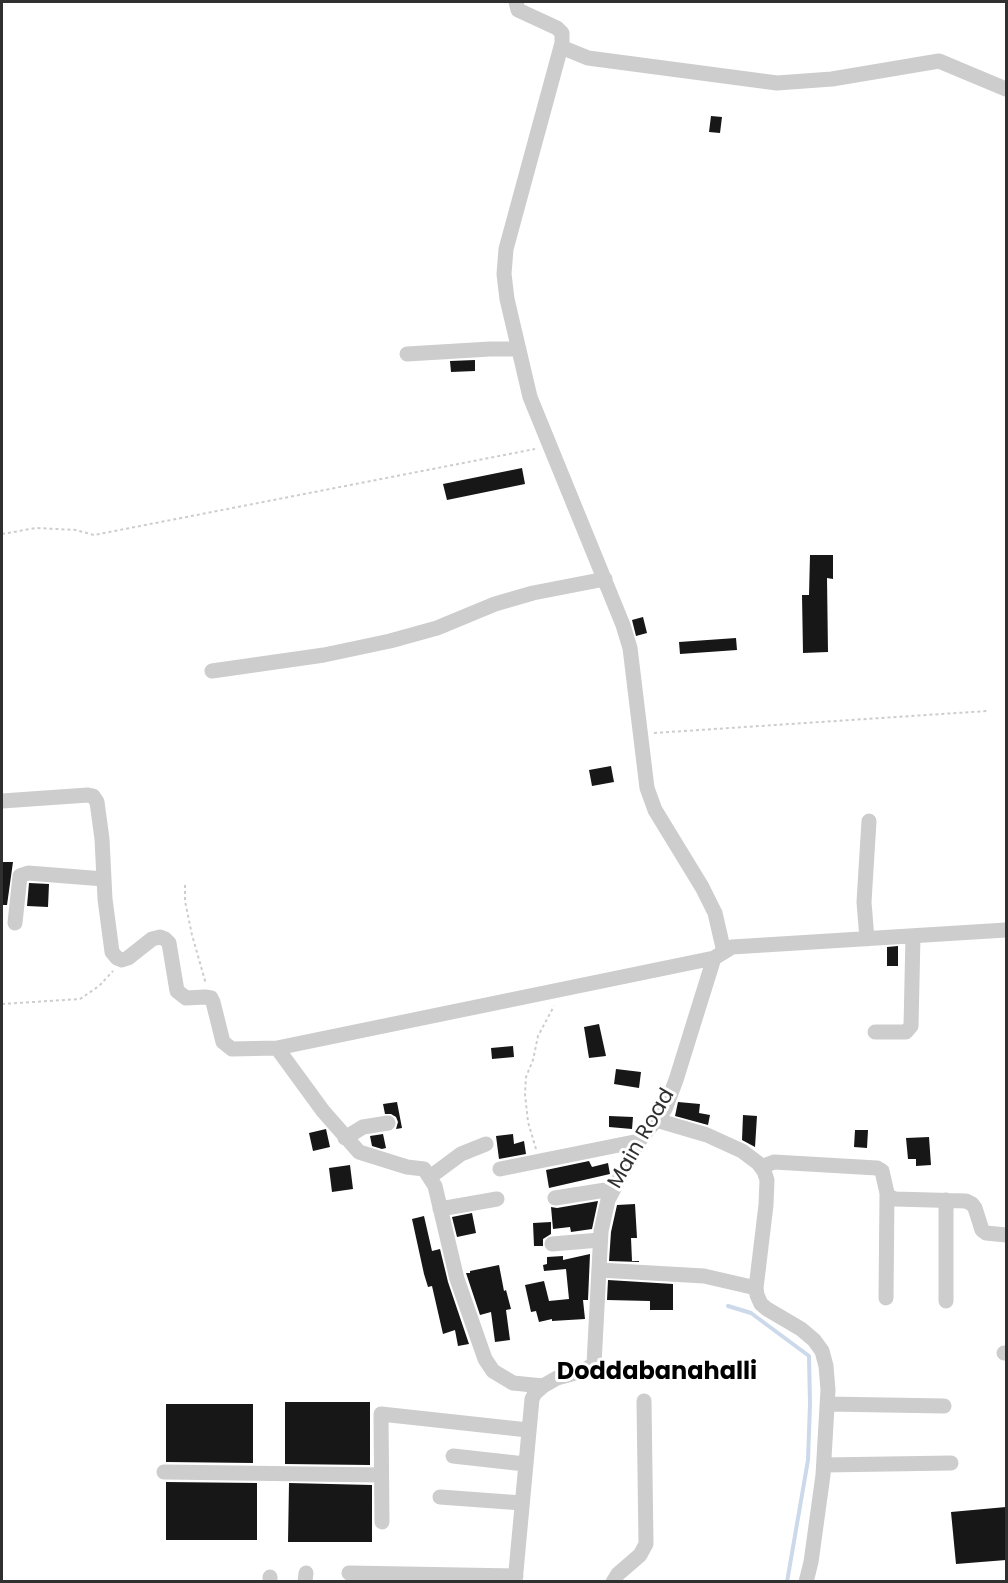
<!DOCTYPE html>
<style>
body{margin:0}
#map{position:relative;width:1008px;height:1583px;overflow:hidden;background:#fff;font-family:Poppins,sans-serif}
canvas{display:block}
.frame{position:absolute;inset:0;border:3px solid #303030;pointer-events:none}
</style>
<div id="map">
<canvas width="1008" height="1583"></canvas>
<div class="frame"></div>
</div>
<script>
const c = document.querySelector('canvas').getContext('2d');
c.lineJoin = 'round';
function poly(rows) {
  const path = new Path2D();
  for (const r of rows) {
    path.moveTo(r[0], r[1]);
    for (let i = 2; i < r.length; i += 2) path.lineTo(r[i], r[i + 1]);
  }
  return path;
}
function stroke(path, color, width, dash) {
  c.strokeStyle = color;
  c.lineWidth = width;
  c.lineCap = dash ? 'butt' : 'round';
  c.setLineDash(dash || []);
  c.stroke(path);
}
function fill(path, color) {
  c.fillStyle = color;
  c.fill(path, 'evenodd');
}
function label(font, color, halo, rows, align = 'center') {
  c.font = font + ' Poppins,sans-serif';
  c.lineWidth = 6;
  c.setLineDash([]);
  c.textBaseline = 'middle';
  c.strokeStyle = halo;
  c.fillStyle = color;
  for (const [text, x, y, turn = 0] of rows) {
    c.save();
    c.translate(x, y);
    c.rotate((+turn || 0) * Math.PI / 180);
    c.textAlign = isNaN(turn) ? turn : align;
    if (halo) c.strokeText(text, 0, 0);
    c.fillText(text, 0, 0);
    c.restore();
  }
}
const stream = poly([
 [728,1306,751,1313,809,1356,810,1404,808,1460,787,1582]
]);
const building = poly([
 [711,116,722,117,720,133,709,132],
 [475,360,475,371,451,372,450,361],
 [522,468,525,484,447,500,443,484],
 [810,555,833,555,833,579,827,578,828,652,803,653,802,595,809,595],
 [643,617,647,633,636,636,632,620],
 [736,638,737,650,680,654,679,642],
 [611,766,614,782,592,786,589,770],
 [2,862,13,862,7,905,2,905],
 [29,883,49,884,48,907,27,906],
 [898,946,898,966,887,966,887,947],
 [599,1024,606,1056,589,1058,584,1027],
 [513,1046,514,1057,492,1059,491,1048],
 [616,1069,641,1072,639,1088,614,1084],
 [397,1102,402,1128,396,1129,398,1122,396,1117,391,1114,385,1114,383,1104],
 [678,1102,700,1104,699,1113,710,1115,708,1125,675,1116],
 [743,1115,757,1116,755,1147,742,1140],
 [609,1116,633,1117,632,1129,609,1127],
 [326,1129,330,1147,313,1151,309,1133],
 [855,1130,868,1130,867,1148,854,1147],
 [383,1134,386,1148,382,1149,372,1146,370,1136],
 [513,1134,514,1144,524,1141,526,1154,499,1159,496,1136],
 [929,1137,931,1165,916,1166,916,1159,908,1159,906,1138],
 [589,1161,592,1167,608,1163,610,1174,549,1188,546,1170],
 [350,1165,353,1189,332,1192,329,1168],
 [598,1201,592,1229,571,1232,570,1227,553,1229,551,1207,557,1208],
 [635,1204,637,1238,631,1238,632,1261,639,1261,639,1262,609,1261,611,1232,617,1205],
 [472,1213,476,1233,457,1237,452,1217],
 [424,1216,432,1251,440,1249,448,1282,469,1344,458,1346,455,1330,443,1334,432,1286,428,1287,424,1274,412,1219],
 [551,1222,551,1234,543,1239,543,1246,534,1246,533,1223],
 [590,1254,588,1300,583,1300,585,1319,552,1321,552,1319,539,1322,536,1311,531,1312,525,1285,544,1281,549,1301,569,1299,566,1269,544,1271,543,1265,547,1264,547,1257,563,1256,563,1260],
 [499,1265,504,1291,506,1290,511,1309,506,1310,510,1340,495,1342,491,1312,480,1315,466,1273,470,1273,470,1271],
 [608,1280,673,1284,673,1310,650,1310,650,1301,607,1300],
 [285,1402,370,1402,370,1465,285,1464],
 [166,1404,253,1404,253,1463,166,1462],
 [166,1482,257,1483,257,1540,166,1540],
 [289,1483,372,1485,372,1542,288,1542],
 [1006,1507,1006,1560,956,1564,951,1512]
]);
const path = poly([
 [2,534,36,528,76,530,94,535,535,449],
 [654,733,987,711],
 [185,885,185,901,192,935,206,984],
 [2,1004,80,999,99,986,113,971],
 [536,1149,528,1122,525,1094,526,1077,533,1060,538,1036,554,1006]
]);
const minor = poly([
 [516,2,518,10,557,28,562,33,562,43,506,249,504,274,507,299,530,397,623,625,630,648,647,788,655,810,702,887,715,913,724,952],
 [561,47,588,58,777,83,832,79,939,61,1006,89],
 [407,354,490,349,519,349],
 [212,671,324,655,390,641,437,628,495,604,533,593,605,579],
 [2,801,88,795,93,796,97,802,102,839,105,899,112,952,117,958,122,960,128,958,152,939,160,937,165,939,169,943,177,991,186,998,205,997,211,998,213,1002,223,1042,228,1046,232,1049,277,1048,323,1111,359,1152,407,1167,424,1169,435,1186,457,1279,485,1359,493,1371,513,1383,543,1386],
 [15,923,20,876,22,875,28,873,104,879],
 [867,939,864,902,869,821],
 [875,1032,906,1032,911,1026,913,936],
 [277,1048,714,958],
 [656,1120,707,1135,742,1151,758,1163,764,1171,767,1180,766,1205,756,1288,757,1295,761,1304,767,1309,801,1329,814,1340,822,1351,826,1366,828,1390,823,1475,811,1562,806,1582],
 [345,1138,363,1127,388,1123],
 [761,1167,774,1162,877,1168,882,1171,887,1193,890,1197,895,1199,966,1201,972,1204,975,1208,982,1230,986,1233,1006,1235],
 [500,1169,639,1141],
 [430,1177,461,1154,486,1144],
 [555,1198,612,1189],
 [946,1200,946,1301],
 [440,1209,497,1199],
 [552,1244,600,1240],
 [599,1270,704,1276,756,1288],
 [886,1298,887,1193],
 [1004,1353,1006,1353],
 [827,1404,944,1406],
 [453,1456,525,1464],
 [824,1465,951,1463],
 [164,1472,381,1475],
 [440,1497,522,1503],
 [382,1522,381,1414,528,1430],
 [349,1573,516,1576],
 [270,1582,270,1577],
 [305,1582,306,1573],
 [515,1582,532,1399,535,1393,543,1386,557,1378,583,1371,594,1364,601,1231,608,1200,639,1141,665,1109,676,1080,714,958,732,947,1006,930],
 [613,1582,618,1574,640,1555,646,1544,644,1401]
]);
const streetNames = [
 ["Main Road",642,1139,-60]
];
const quarterNames = [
 ["Doddabanahalli",657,1373]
];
stroke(stream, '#cbd9eb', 4);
fill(building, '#171717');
stroke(path, '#cdcdcd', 2, [3, 3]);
stroke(minor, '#cdcdcd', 15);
label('21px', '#303030', '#fff', streetNames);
label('bold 24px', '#000', '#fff', quarterNames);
</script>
